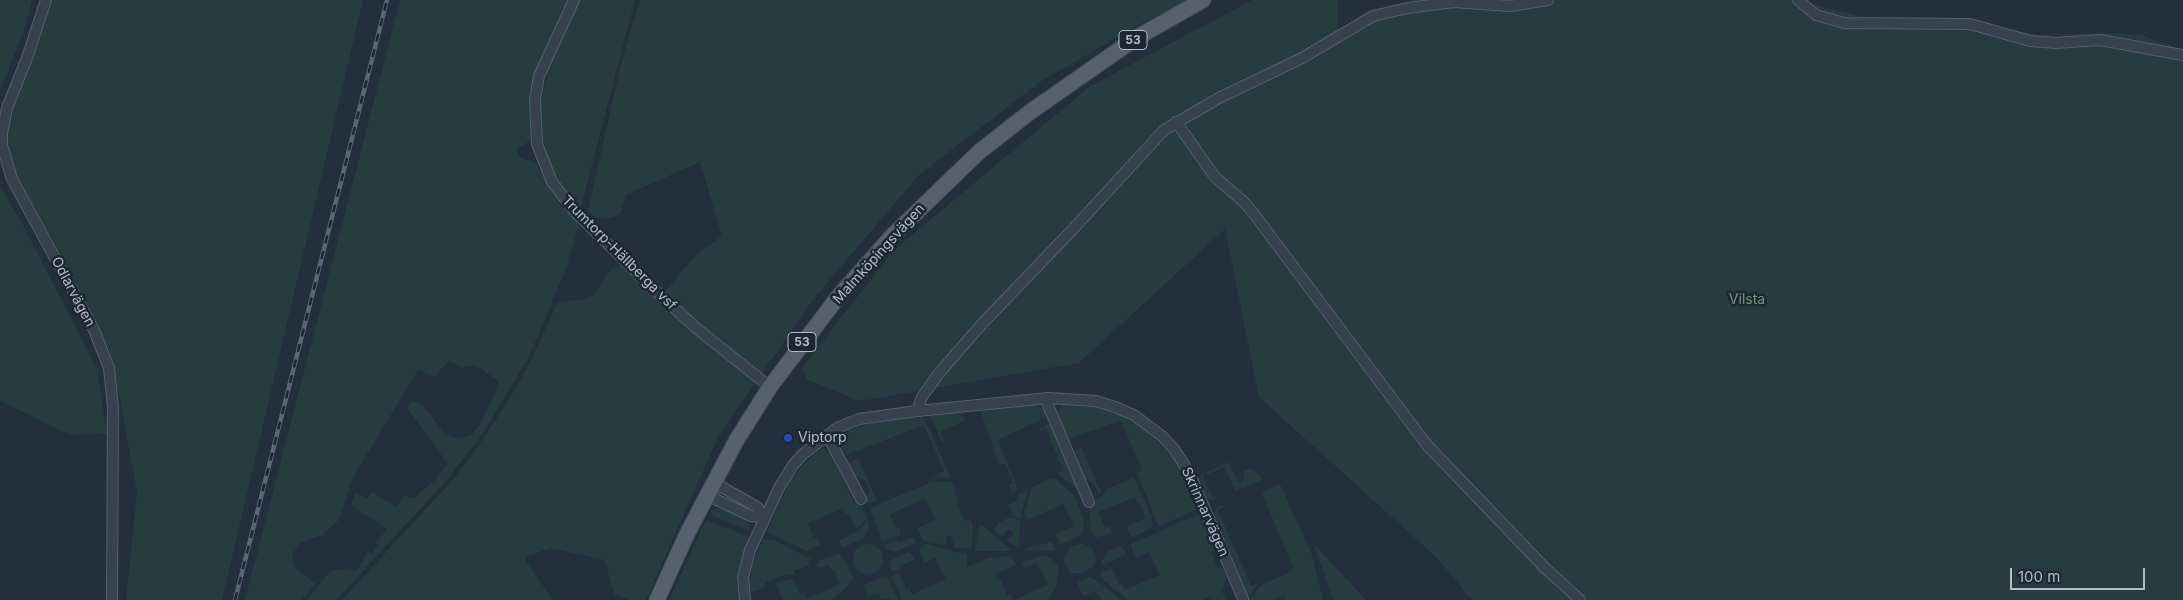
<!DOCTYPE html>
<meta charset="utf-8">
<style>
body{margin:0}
#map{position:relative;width:2183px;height:600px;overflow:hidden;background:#242f3e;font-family:Inter,sans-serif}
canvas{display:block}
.scale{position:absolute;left:2010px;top:568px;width:135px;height:22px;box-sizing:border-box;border:2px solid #b4bcc9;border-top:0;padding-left:6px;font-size:15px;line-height:18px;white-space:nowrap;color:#b4bcc9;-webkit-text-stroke:4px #1d2633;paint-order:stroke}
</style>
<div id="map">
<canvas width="2183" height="600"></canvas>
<div class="scale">100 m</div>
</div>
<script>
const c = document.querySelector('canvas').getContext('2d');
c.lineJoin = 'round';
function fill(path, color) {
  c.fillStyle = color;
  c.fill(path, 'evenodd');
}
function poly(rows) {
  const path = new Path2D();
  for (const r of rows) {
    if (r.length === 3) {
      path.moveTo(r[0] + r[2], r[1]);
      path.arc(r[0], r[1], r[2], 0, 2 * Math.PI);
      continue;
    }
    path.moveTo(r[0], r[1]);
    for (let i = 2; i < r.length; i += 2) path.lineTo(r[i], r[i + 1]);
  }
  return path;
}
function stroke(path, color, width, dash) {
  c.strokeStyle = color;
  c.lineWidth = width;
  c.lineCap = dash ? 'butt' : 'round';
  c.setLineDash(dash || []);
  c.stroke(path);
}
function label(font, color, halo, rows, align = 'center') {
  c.font = font + ' Inter,sans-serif';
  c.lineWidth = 5;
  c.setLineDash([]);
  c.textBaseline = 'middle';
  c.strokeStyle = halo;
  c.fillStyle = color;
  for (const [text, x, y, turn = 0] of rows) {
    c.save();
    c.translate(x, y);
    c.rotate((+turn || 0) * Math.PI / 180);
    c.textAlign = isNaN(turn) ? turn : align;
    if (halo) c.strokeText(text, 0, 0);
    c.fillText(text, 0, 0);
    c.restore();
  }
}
const green = poly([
 [0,0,32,0,25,28,0,91],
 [50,0,363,0,222,600,126,600,137,492,113,362,107,345,11,170,7,149,7,128,12,107,40,39],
 [400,0,569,0,532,98,530,141,516,149,521,158,537,164,553,196,579,224,565,271,529,357,485,430,447,480,336,600,307,600,329,572,342,569,350,571,357,570,368,551,371,553,378,546,376,543,387,529,351,505,355,493,368,498,372,492,396,507,404,496,414,498,435,480,448,464,407,408,412,401,422,405,446,435,457,438,470,436,480,425,497,388,498,381,476,365,461,367,450,360,435,376,418,370,353,477,339,520,322,535,301,542,293,553,292,560,295,568,316,584,301,600,245,600],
 [579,0,635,0,580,210,563,190,551,167,540,132,539,120,541,102,550,62],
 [640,0,1189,0,1144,22,1040,82,919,175,815,297,719,435,646,600,629,600,614,594,605,561,601,559,550,548,526,557,525,560,553,600,342,600,450,483,470,458,509,400,532,358,558,302,588,299,593,296,611,269,623,265,658,300,695,256,722,236,700,162,626,195,620,214,611,218,603,219,593,216,588,210,621,64],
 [1252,0,1338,0,1338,31,1357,19,1390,6,1415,0,1806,0,1812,4,1863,17,1967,18,2037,35,2121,33,2142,35,2183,50,2183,600,1472,600,1437,558,1259,397,1225,229,1079,363,860,401,806,379,802,368,893,251,1089,87],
 [0,186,23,225,97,369,107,434,71,435,0,401],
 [1065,403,1095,406,1117,413,1145,428,1176,461,1188,481,1199,507,1194,511,1159,526,1158,525,1137,473,1142,470,1121,420,1069,439,1058,416,1058,410],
 [1037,405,1046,410,1044,418,998,440,1018,490,1012,493,1009,484,1014,484,1005,464,999,465,980,409],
 [958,412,966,420,940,432,944,441,942,442,930,415],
 [922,417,929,428,950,477,931,479,944,471,924,425,846,455,840,446,839,440,843,433,857,427,888,420],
 [1048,424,1053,427,1078,486,1076,488,1057,473,1063,470,1046,429,1040,431,1039,428],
 [1081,446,1099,489,1103,487,1099,494,1093,483,1085,478,1075,452],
 [825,449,830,453,854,503,859,501,867,518,856,530,849,514,846,515,843,508,808,523,814,539,818,538,820,545,807,551,769,533,768,530,790,482,798,470,817,451],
 [858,458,877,501,867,505,864,497,870,494,868,485,866,481,852,475,847,464],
 [1228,462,1239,483,1244,479,1245,470,1251,469,1260,475,1261,481,1235,491,1225,467,1203,476,1213,498,1218,496,1211,500,1206,497,1200,476],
 [1134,477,1149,511,1153,526,1140,534,1132,537,1129,534,1127,527,1146,518,1140,503,1137,503,1135,497,1099,512,1105,528,1109,526,1112,533,1095,538,1091,530,1089,504,1102,497,1107,489],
 [1054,478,1074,495,1083,517,1084,528,1080,536,1060,544,1055,534,1074,526,1063,504,1027,520,1024,512,1032,487],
 [932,482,953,482,959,508,965,521,971,520,973,527,971,549,955,548,951,535,946,537,946,545,923,540,917,528,936,520,925,499,890,514,896,529,899,528,901,535,882,541,870,508],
 [1280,484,1312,555,1323,600,1287,600,1285,595,1273,600,1250,600,1260,586,1294,570,1262,493],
 [1028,490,1021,515,1021,519,1013,515,1008,505,1016,501,1018,495],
 [1222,505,1224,507,1218,510,1251,586,1257,584,1251,595,1248,596,1214,516,1216,508],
 [721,507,741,517,748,523,750,531,711,515,713,510],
 [1201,513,1217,548,1211,552,1218,569,1222,567,1227,577,1222,591,1226,600,1213,600,1211,596,1203,600,1128,600,1102,579,1100,573,1112,568,1119,585,1122,584,1125,590,1160,575,1149,552,1135,558,1131,544],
 [1010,517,1020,521,1019,548,1007,541,1014,534,1009,529,1002,536,994,530,998,523],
 [706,520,749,537,736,580,741,600,669,600],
 [868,520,869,529,863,539,842,548,839,541,856,532],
 [982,525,1011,550,1011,551,977,551,975,549,979,526],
 [914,537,916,543,894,552,885,548,885,545,897,540,898,543],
 [763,539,774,540,811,559,808,561,810,565,794,571,794,574,781,576,766,582,763,588,754,592,750,590,752,565],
 [1052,541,1055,551,1025,550,1034,545,1035,547],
 [1082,543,1093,549,1096,557,1095,564,1084,573,1071,573,1064,564,1064,557,1071,547],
 [926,544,967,555,967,567,988,558,1011,556,1016,565,996,574,1000,579,1007,595,1010,594,1013,600,902,600,892,576,899,573,906,589,909,588,912,594,946,579,935,558,924,563,919,550],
 [1314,544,1366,600,1333,600],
 [868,559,15],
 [1121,546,1127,554,1102,566,1102,561,1108,551],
 [910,552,915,560,899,566,900,569,892,572,890,562,896,557],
 [839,554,848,565,853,578,845,589,830,600,783,600,775,583,793,579,800,595,804,594,806,599,840,585,834,569,832,570,829,564,818,568,817,565,820,560],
 [1042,556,1049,557,1057,563,1059,570,1056,587,1048,600,1014,600,1048,585,1037,563,1025,568,1022,564,1024,562],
 [884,576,887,576,898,600,881,599,879,593,868,597,863,585],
 [1090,577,1100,583,1121,600,1102,600,1095,591,1083,596,1077,582]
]);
const minor = poly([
 [46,0,27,58,7,108,2,133,2,145,12,179,94,330,109,368,113,407,112,600],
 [574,0,539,76,535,100,537,144,552,182,575,212,654,289,696,328,770,387],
 [1798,0,1816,15,1844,23,1970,24,2030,41,2056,43,2100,40,2183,55],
 [1176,122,1215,177,1245,203,1254,214,1427,445,1545,568,1580,600],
 [1045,398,1089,502],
 [917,411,922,397,940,372,981,325,1074,228,1164,130,1219,98,1302,58,1373,16,1408,8,1453,2,1510,6,1548,0],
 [827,435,861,499],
 [720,486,757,507,765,517,751,516,715,499,710,489,720,486],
 [745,600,743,577,750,550,780,486,793,465,803,454,837,428,859,419,917,411,1049,398,1096,401,1115,407,1134,415,1162,436,1174,449,1190,474,1243,599]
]);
const primary = poly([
 [657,600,687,534,736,441,770,387,838,297,893,235,979,152,1030,112,1136,38,1203,0]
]);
const rail = poly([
 [235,600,387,0]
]);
const markers = [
 [788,438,5,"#1a4fb4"]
];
const shields = [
 [1133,40,28],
 [802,342,28]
];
const shieldNames = [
 ["53",1133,40],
 ["53",802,342]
];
const streetNames = [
 ["Trumtorp-Hällberga vsf",619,253,45],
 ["Malmköpingsvägen",879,254,-48],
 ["Odlarvägen",73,292,62],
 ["Skrinnarvägen",1205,512,66]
];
const parkNames = [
 ["Vilsta",1747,300]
];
const poiNames = [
 ["Viptorp",798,438]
];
fill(green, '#263c3f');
stroke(minor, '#565f6c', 12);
stroke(primary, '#414a57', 17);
stroke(minor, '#38414e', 10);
stroke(primary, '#56606e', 15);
stroke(rail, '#5a6575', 4.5);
stroke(rail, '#1d2633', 2.5, [8]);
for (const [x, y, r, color] of markers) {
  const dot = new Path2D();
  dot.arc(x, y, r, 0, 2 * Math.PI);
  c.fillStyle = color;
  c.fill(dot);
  stroke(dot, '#1d2633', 2);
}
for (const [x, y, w] of shields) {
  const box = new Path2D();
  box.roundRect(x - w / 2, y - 9.5, w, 19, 4);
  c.fillStyle = '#1d2633';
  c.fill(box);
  stroke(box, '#b4bcc9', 1);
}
label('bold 12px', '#b4bcc9', null, shieldNames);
label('14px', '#b4bcc9', '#1d2633', streetNames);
label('14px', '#6b9a76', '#1d2633', parkNames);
label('14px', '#b4bcc9', '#1d2633', poiNames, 'left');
</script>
